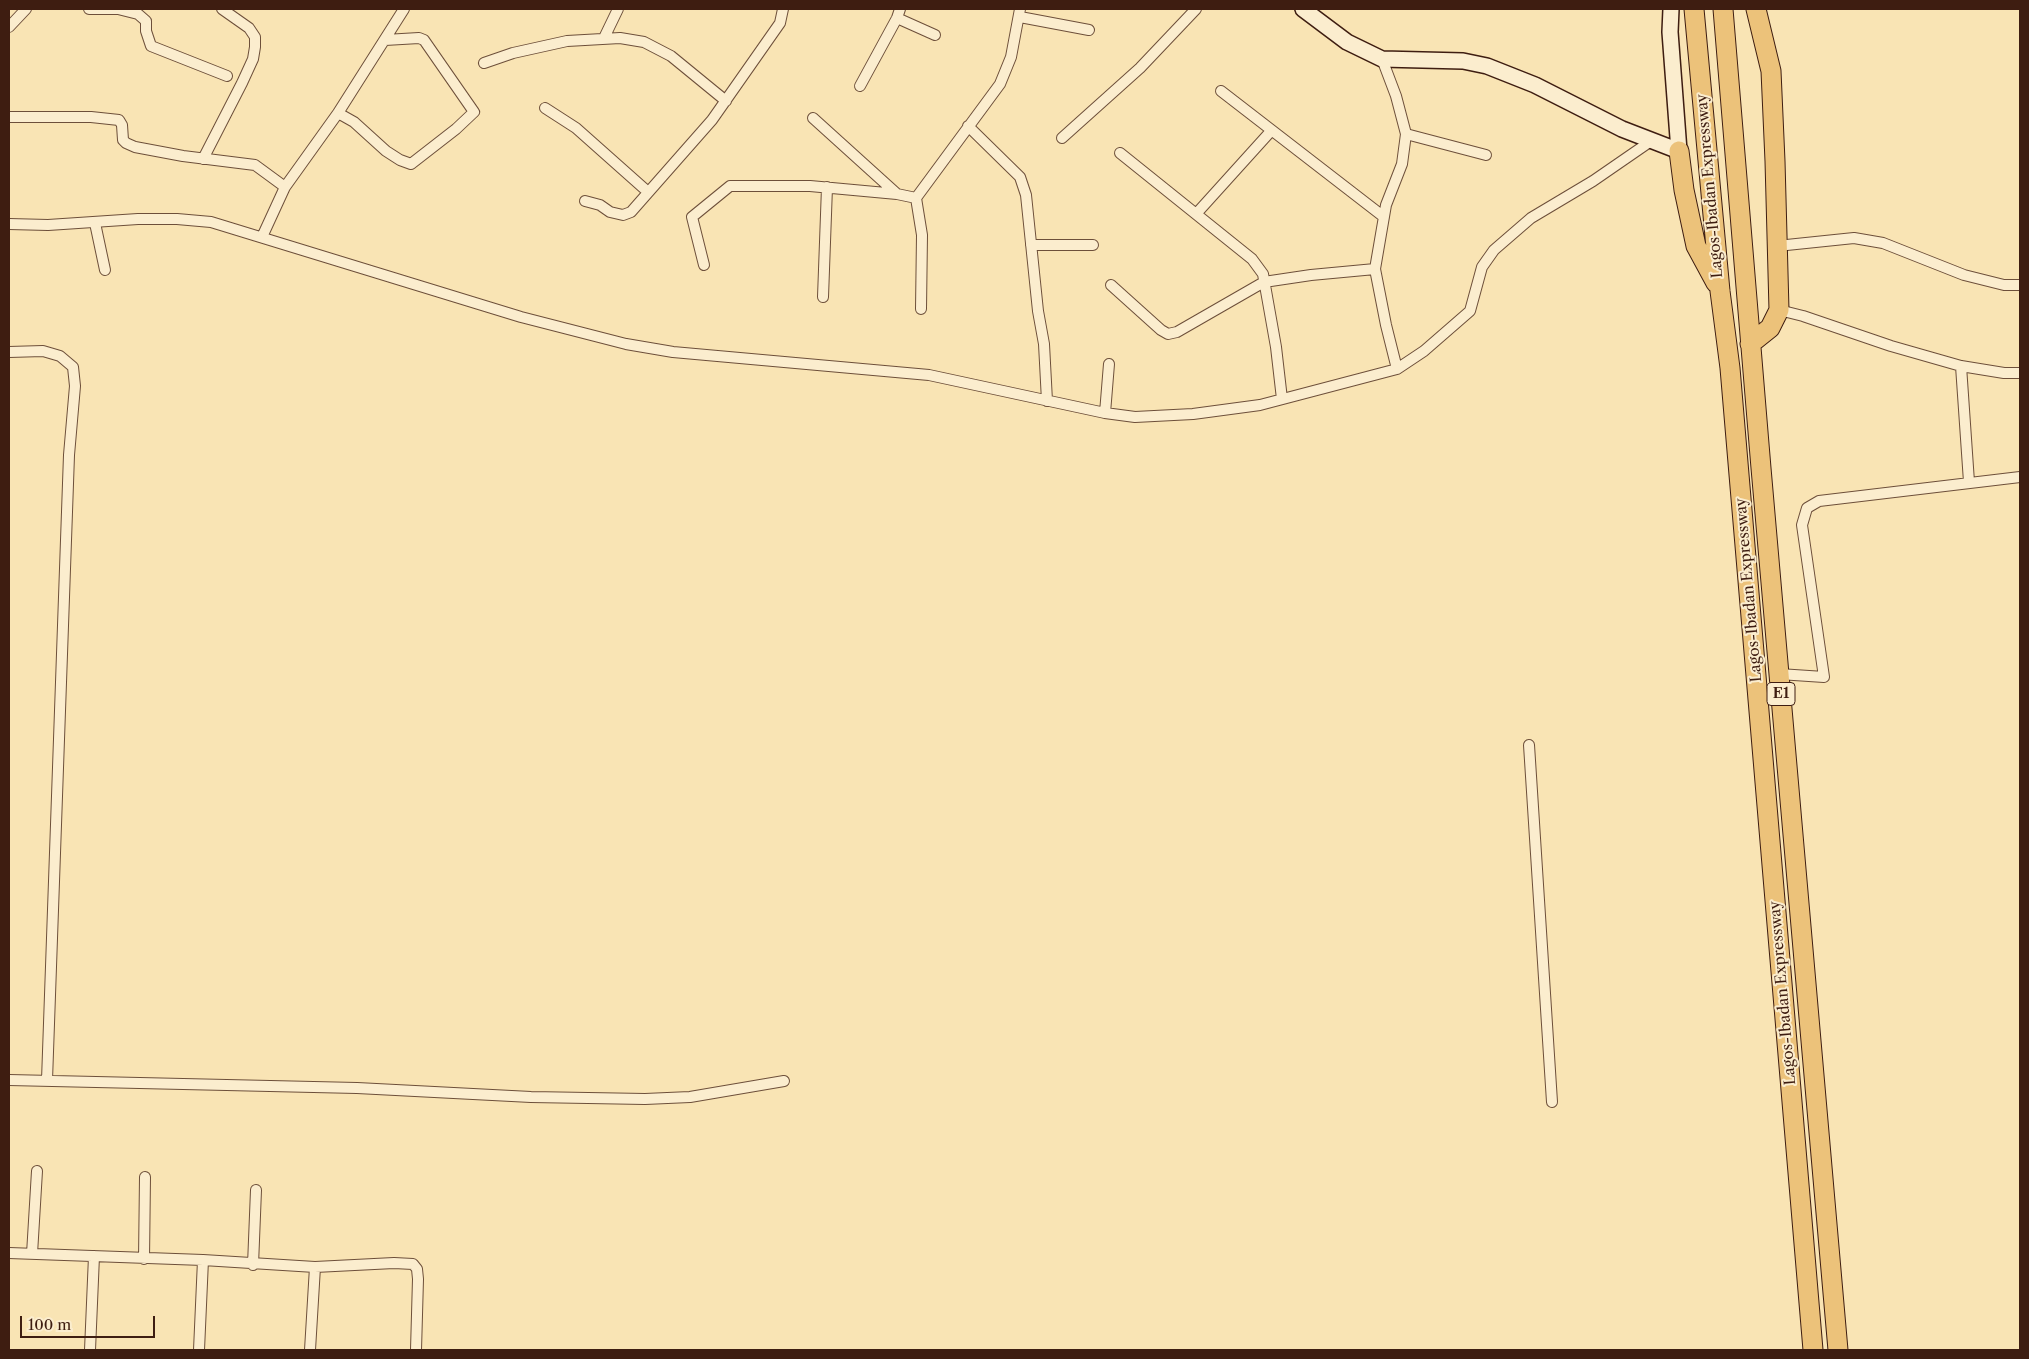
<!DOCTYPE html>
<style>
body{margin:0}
#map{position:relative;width:2029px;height:1359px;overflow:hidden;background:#f9e4b4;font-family:"Libre Caslon Text",serif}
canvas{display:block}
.frame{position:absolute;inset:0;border:10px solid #3e1d11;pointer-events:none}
.scale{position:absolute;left:20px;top:1316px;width:135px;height:22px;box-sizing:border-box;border:2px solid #3e1d11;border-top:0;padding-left:6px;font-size:15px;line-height:18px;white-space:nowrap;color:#3e1d11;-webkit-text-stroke:4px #fbedce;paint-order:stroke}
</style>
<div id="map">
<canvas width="2029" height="1359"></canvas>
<div class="frame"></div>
<div class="scale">100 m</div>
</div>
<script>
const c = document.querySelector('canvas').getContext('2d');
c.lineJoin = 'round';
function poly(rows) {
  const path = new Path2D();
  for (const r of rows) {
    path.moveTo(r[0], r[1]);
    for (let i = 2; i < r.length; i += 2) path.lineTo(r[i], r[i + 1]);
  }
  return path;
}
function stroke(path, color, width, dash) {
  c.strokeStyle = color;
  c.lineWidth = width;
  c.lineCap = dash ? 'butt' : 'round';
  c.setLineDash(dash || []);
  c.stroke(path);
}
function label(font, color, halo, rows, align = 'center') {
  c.font = font + ' "Libre Caslon Text",serif';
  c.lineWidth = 4;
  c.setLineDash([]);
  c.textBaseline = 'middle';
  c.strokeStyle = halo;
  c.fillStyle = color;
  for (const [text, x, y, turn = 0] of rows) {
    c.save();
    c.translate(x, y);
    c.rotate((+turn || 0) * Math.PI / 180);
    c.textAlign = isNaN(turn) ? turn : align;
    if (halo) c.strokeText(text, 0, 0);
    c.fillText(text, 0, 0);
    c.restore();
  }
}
const street = poly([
 [89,9,118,9,138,14,146,21,146,31,151,46,227,76],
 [1020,17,1089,30],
 [897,18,935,35],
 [9,27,26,9],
 [604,38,618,9],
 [1382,59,1396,96,1406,134,1402,164,1386,205,1375,269,1386,325,1397,369],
 [484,63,513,53,567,41,620,38,644,42,671,56,726,101],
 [860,86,897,18,900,9],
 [1221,91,1384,217],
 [545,108,576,128,648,192],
 [338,113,354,122,386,151,400,160,411,164,456,129,474,112,424,40,419,38,385,40],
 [9,117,91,117,119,120,122,125,123,140,126,143,135,147,183,156,255,165,285,187],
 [813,118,897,194],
 [968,126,1020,177,1026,195,1038,311,1044,344,1047,401],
 [1406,134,1486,155],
 [1062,138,1140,68,1196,9],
 [1120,153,1252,259,1263,274,1276,347,1282,399],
 [203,159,242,83,253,59,255,47,255,37,249,28,222,9],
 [585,201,600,205,610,212,623,215,631,212,712,120,780,23,783,9],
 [1196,214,1271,131],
 [95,223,105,270],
 [9,224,48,225,138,219,177,219,211,222,521,317,626,344,673,352,929,375,1105,413,1135,417,1193,414,1260,405,1397,369,1424,351,1470,311,1482,267,1494,250,1531,218,1593,181,1651,141],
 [262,237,285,187,338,113,404,9],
 [1031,245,1093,245],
 [1777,246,1854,238,1883,243,1964,275,2004,285,2020,285],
 [704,265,692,217,730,186,810,186,897,194,916,198],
 [1111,285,1161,330,1168,334,1177,332,1264,282,1311,275,1375,269],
 [823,297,827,187],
 [921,309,922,235,916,198,1000,84,1011,57,1020,9],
 [1779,310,1803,316,1891,346,1961,366,2004,373,2020,373],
 [9,352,43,351,60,356,73,367,75,386,69,455,47,1080],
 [1961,366,1969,482],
 [1105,413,1109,364],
 [1779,674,1824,677,1802,525,1807,508,1819,501,2020,477],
 [1529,745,1552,1102],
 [9,1080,357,1088,531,1097,645,1099,690,1097,784,1081],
 [9,1253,203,1260,315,1267,394,1263,413,1264,417,1269,418,1279,416,1350],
 [32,1254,37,1171],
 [144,1259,145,1177],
 [253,1265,256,1190],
 [90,1350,94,1256],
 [199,1350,203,1260],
 [310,1350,315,1267]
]);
const secondary = poly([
 [1303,9,1347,42,1382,59,1463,61,1487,66,1535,85,1622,129,1679,151,1670,32,1671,9]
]);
const highway = poly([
 [1694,9,1720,291,1730,368,1813,1350],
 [1723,9,1761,468,1838,1350],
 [1679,151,1684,190,1696,246,1716,283],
 [1750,344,1770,328,1779,310,1775,161,1771,71,1756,9]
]);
const shields = [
 [1781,694,28]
];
const shieldNames = [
 ["E1",1781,694]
];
const streetNames = [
 ["Lagos-Ibadan Expressway",1710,186,-95],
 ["Lagos-Ibadan Expressway",1749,590,-95],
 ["Lagos-Ibadan Expressway",1783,993,-95]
];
stroke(street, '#6d4f3a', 12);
stroke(secondary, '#3e1d11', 18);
stroke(highway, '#3e1d11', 21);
stroke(street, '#fbedce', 10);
stroke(secondary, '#fbedce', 15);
stroke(highway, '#ecc27a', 19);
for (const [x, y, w] of shields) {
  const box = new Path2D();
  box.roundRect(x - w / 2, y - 11.5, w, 23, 4);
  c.fillStyle = '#fbedce';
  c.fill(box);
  stroke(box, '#3e1d11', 1);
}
label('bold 14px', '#3e1d11', null, shieldNames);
label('15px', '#3e1d11', '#fbedce', streetNames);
</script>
